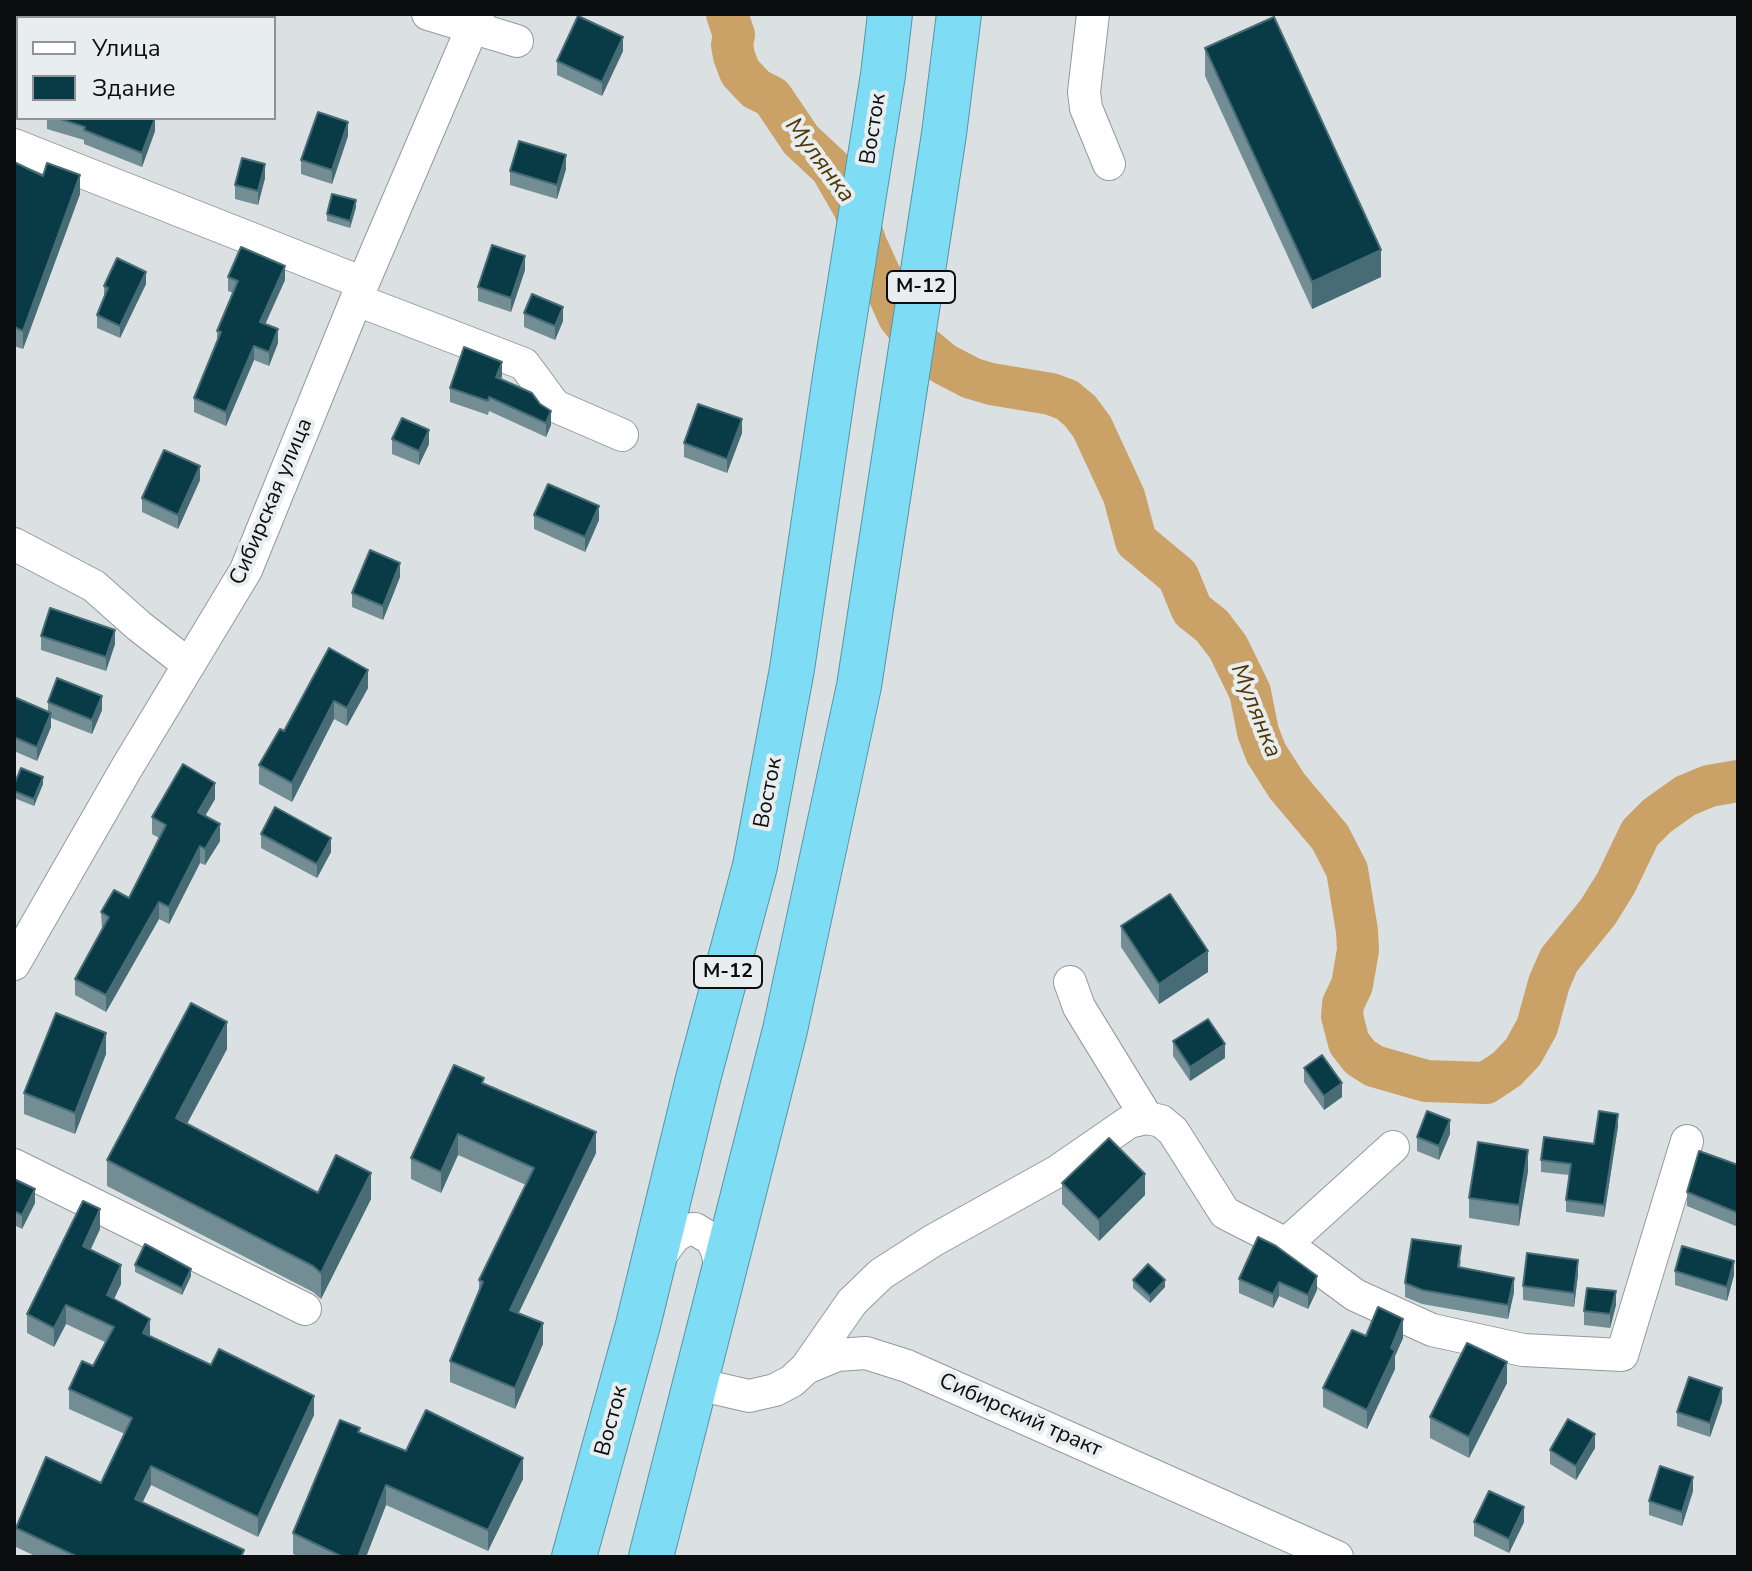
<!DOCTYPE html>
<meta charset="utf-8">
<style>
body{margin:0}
#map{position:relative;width:1752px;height:1571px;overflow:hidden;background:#dbe0e2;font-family:"Nunito Sans",sans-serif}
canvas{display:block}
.frame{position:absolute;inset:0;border:16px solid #0c0d0e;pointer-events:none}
.legend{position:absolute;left:16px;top:16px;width:260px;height:104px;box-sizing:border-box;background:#e8edef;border:2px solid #909395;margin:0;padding:10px 14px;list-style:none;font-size:24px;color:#0c0d0e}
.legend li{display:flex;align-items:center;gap:16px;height:40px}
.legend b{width:40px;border:2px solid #909395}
</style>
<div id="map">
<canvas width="1752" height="1571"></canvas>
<div class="frame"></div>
<ul class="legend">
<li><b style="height:10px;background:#fff"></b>Улица</li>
<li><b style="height:22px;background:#093b47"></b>Здание</li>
</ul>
</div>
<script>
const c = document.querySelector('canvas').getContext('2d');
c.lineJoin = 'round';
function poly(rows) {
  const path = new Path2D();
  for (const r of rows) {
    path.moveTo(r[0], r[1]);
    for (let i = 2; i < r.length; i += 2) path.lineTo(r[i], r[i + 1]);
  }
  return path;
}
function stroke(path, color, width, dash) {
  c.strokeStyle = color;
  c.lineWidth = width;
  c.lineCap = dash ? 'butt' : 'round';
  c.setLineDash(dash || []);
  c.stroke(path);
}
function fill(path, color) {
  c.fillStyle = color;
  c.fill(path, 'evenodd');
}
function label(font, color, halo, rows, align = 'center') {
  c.font = font + ' "Nunito Sans",sans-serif';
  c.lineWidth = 8;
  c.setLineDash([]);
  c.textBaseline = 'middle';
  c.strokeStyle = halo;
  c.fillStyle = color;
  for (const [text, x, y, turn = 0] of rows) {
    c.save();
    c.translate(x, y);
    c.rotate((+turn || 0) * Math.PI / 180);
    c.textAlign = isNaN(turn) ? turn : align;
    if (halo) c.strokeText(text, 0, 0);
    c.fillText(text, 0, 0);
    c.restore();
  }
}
const river = poly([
 [727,14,734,35,732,45,734,56,740,72,756,89,772,97,801,140,831,168,854,208,866,244,899,317,921,345,944,364,971,378,991,384,1051,394,1067,400,1080,411,1092,427,1124,496,1136,541,1178,576,1192,610,1212,626,1228,647,1250,692,1258,732,1266,753,1287,786,1330,837,1347,870,1357,931,1358,950,1352,985,1343,1004,1342,1016,1349,1043,1360,1057,1374,1066,1426,1081,1486,1083,1507,1069,1523,1052,1537,1027,1549,983,1559,960,1598,912,1616,883,1640,833,1657,816,1685,796,1709,786,1738,781]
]);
const minor = poly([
 [428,14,517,41],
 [1093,14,1084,92,1086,108,1109,164],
 [14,145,363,283],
 [357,300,524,364,555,406,622,435],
 [14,544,94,586,139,626,189,665],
 [14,964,126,769,246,570,363,283,478,14],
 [1070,982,1079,1007,1147,1118],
 [14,1165,305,1309],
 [1286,1244,1393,1147],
 [655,1263,674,1237,685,1230,695,1229,711,1239,716,1248,724,1276],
 [806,1368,852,1302,881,1274,934,1240,1058,1171,1129,1122,1147,1118,1161,1121,1173,1131,1225,1213,1286,1244,1355,1295,1432,1330,1523,1350,1622,1355,1687,1141],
 [697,1384,749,1396,775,1390,792,1381,806,1368,837,1355,866,1353,907,1366,1337,1557]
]);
const highway = poly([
 [574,1557,638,1325,698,1079,755,866,792,669,835,377,883,75,890,14],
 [651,1557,785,1030,859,686,944,134,959,14]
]);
const wall = poly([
 [14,14,62,14,61,18,45,17,44,18,18,18,18,54,14,53],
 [1205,48,1381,277,1312,309,1205,76],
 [623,51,602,96,557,75,557,61],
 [47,118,155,118,155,131,142,167,84,144,84,140,47,129],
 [348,136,332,184,301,174,301,160],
 [14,162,80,194,23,349,14,346],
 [566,169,557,199,510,185,510,171],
 [265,178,258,205,235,199,235,185],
 [356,207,350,228,327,221,327,214],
 [525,270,511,312,478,301,478,287],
 [228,277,285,280,265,324,278,343,269,366,254,360,226,426,194,412,194,398,217,342,217,331,233,293,228,291],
 [146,284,120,338,97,328,97,315,104,299,104,286],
 [524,313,563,321,555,340,524,327],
 [502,376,501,379,551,425,546,437,489,411,488,415,450,402,450,388],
 [742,433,727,473,684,457,684,443],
 [392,439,429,444,419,465,392,454],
 [200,480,178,529,142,512,142,498],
 [534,515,599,520,585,552,534,529],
 [400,577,383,620,352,607,352,593],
 [41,636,115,644,106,671,41,650],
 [329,648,368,688,347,726,334,719,292,802,259,784,259,765,284,731],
 [14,697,48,712,48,702,102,710,92,734,51,718,51,727,37,761,14,751],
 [43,784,34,806,14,798,14,785],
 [215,799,205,816,220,841,205,865,200,863,169,924,159,919,106,1012,75,995,75,979,102,929,101,912,129,898,159,838,152,834,152,817],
 [261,834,331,852,317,878,261,848],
 [1121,926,1208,972,1159,1004,1121,947],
 [1173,1041,1225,1058,1190,1081,1173,1056],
 [227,1049,187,1124,318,1193,371,1199,321,1299,313,1292,107,1186,107,1160],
 [106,1054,75,1134,24,1114,24,1093],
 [1304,1068,1342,1097,1324,1110,1304,1082],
 [484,1084,596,1153,518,1313,543,1344,515,1409,450,1382,450,1361,479,1290,479,1280,526,1185,458,1155,441,1193,411,1179,411,1158],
 [1618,1126,1604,1217,1566,1212,1566,1200,1569,1175,1541,1172,1541,1160,1594,1144],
 [1450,1134,1439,1160,1417,1151,1417,1137],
 [1738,1165,1738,1227,1687,1206,1687,1192],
 [1528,1171,1519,1226,1469,1218,1469,1198],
 [14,1179,35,1203,22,1229,14,1225],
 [1062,1183,1145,1195,1099,1241,1062,1204],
 [100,1229,91,1249,121,1284,114,1299,150,1336,314,1415,258,1537,151,1485,142,1502,244,1557,37,1557,16,1547,16,1528,101,1483,125,1434,69,1409,69,1389,93,1366,105,1342,66,1324,54,1347,27,1333,27,1314],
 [1258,1237,1317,1290,1308,1309,1279,1296,1273,1308,1239,1293,1239,1279],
 [1461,1260,1460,1267,1514,1292,1508,1319,1422,1304,1405,1297,1405,1283],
 [135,1265,191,1276,182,1295,135,1272],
 [1675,1271,1734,1275,1727,1301,1675,1285],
 [1578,1274,1574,1307,1523,1300,1523,1286],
 [1133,1280,1165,1287,1150,1303,1133,1288],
 [1616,1305,1610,1328,1584,1325,1584,1311],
 [1366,1336,1403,1338,1395,1356,1395,1369,1367,1429,1323,1407,1323,1388],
 [1507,1383,1469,1458,1430,1438,1430,1417],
 [1722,1402,1710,1437,1677,1426,1677,1412],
 [360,1433,406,1451,523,1479,488,1551,386,1505,366,1557,300,1557,293,1554,293,1533],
 [1595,1448,1576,1480,1550,1464,1550,1450],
 [1693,1491,1682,1526,1649,1515,1649,1501],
 [1474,1522,1524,1522,1509,1553,1474,1536]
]);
const shadedWall = poly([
 [623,37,623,51,602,96,602,82],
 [155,118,155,131,142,167,142,153],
 [348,122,348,136,332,184,332,170],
 [566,155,566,169,557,199,557,185],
 [265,164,265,178,258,205,258,191],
 [80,175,80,194,23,349,23,331],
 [356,200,356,207,350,228,350,221],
 [1381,250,1381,277,1312,309,1312,282],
 [525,256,525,270,511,312,511,298],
 [285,266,285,280,260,336,260,322],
 [146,272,146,284,120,338,120,326],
 [563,307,563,321,555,340,555,326],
 [278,329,278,343,269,366,269,352],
 [254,346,254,360,226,426,226,412],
 [502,362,502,376,496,391,496,377],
 [551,411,551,425,546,437,546,423],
 [742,419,742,433,727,473,727,459],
 [429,430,429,444,419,465,419,451],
 [200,466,200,480,178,529,178,515],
 [599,506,599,520,585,552,585,537],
 [400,563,400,577,383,620,383,606],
 [115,630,115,644,106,671,106,657],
 [368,670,368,688,347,726,347,708],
 [102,696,102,710,92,734,92,720],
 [334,701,334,719,292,802,292,783],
 [51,713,51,727,37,761,37,747],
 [43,777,43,784,34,806,34,799],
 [215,783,215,799,198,828,198,812],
 [220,824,220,841,205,865,205,849],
 [331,838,331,852,317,878,317,864],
 [200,846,200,863,169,924,169,907],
 [159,902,159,919,106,1012,106,995],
 [1208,951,1208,972,1159,1004,1159,984],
 [227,1022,227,1049,176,1144,176,1118],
 [106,1033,106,1054,75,1134,75,1113],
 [1225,1044,1225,1058,1190,1081,1190,1067],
 [1342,1083,1342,1097,1324,1110,1324,1096],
 [1618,1114,1618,1126,1604,1217,1604,1205],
 [1450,1120,1450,1134,1439,1160,1439,1146],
 [596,1132,596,1153,510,1331,510,1310],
 [458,1134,458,1155,441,1193,441,1172],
 [1528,1150,1528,1171,1519,1226,1519,1205],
 [371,1173,371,1199,321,1299,321,1273],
 [1145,1174,1145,1195,1099,1241,1099,1220],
 [35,1189,35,1203,22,1229,22,1215],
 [100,1209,100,1229,83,1265,83,1246],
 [1578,1260,1578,1274,1574,1307,1574,1293],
 [1734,1261,1734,1275,1727,1301,1727,1287],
 [121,1265,121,1284,107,1314,107,1295],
 [191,1269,191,1276,182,1295,182,1288],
 [1317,1276,1317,1290,1308,1309,1308,1295],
 [1514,1278,1514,1292,1508,1319,1508,1305],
 [1165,1280,1165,1287,1150,1303,1150,1296],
 [1279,1282,1279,1296,1273,1308,1273,1294],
 [1616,1291,1616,1305,1610,1328,1610,1314],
 [66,1305,66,1324,54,1347,54,1328],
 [150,1319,150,1338,143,1333],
 [1403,1319,1403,1338,1395,1356,1395,1369,1367,1429,1367,1410],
 [543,1323,543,1344,515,1409,515,1388],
 [1507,1362,1507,1383,1469,1458,1469,1437],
 [1722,1388,1722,1402,1710,1437,1710,1423],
 [314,1396,314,1415,258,1537,258,1517],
 [1595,1434,1595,1448,1576,1480,1576,1466],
 [523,1458,523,1479,488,1551,488,1530],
 [151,1466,151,1485,135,1518,135,1499],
 [1693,1477,1693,1491,1682,1526,1682,1512],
 [386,1485,386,1505,366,1557,358,1557],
 [1524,1507,1524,1522,1509,1553,1509,1539]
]);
const building = poly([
 [14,14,41,14,40,18,18,18,18,40,14,39,14,14],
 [90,14,142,14,154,18,89,18,90,14],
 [578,16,623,37,602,82,557,61,578,16],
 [1274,17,1381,250,1312,282,1205,48,1274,17],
 [318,112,348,122,332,170,301,160,318,112],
 [57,118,155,118,142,153,84,130,85,127,57,118],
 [519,141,566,155,557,185,510,171,519,141],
 [242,158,265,164,258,191,235,185,242,158],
 [14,162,43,176,47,163,80,175,23,331,14,327,14,162],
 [332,194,356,200,350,221,327,214,332,194],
 [492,245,525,256,511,298,478,287,492,245],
 [241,247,285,266,260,322,278,329,269,352,254,346,226,412,194,398,221,332,217,331,238,281,228,277,241,247],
 [117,258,146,272,120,326,97,315,108,288,104,286,117,258],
 [532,294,563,307,555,326,524,313,532,294],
 [464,347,502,362,496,377,532,393,540,404,551,411,546,423,489,397,488,401,450,388,464,347],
 [698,404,742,419,727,459,684,443,698,404],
 [402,418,429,430,419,451,392,439,402,418],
 [164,450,200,466,178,515,142,498,164,450],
 [548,484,599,506,585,537,534,515,548,484],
 [370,550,400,563,383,606,352,593,370,550],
 [50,608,115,630,106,657,41,636,50,608],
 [329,648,368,670,347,708,334,701,292,783,259,765,280,729,284,731,329,648],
 [57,678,102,696,92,720,48,702,57,678],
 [14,697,51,713,37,747,14,737,14,697],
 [183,764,215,783,198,812,220,824,205,849,200,846,169,907,159,902,106,995,75,979,109,917,101,912,114,890,129,898,166,825,152,817,183,764],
 [21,768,43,777,34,799,14,791,14,785,21,768],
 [275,807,331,838,317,864,261,834,275,807],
 [1170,894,1208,951,1159,984,1121,926,1170,894],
 [191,1003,227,1022,176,1118,318,1193,336,1155,371,1173,321,1273,313,1266,107,1160,191,1003],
 [56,1013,106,1033,75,1113,24,1093,56,1013],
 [1208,1019,1225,1044,1190,1067,1173,1041,1208,1019],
 [1322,1055,1342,1083,1324,1096,1304,1068,1322,1055],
 [454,1065,484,1078,482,1083,596,1132,510,1310,543,1323,515,1388,450,1361,483,1282,479,1280,534,1168,458,1134,441,1172,411,1158,454,1065],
 [1427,1111,1450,1120,1439,1146,1417,1137,1427,1111],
 [1599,1111,1618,1114,1604,1205,1566,1200,1571,1164,1541,1160,1544,1137,1594,1144,1599,1111],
 [1109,1138,1145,1174,1099,1220,1062,1183,1109,1138],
 [1478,1142,1528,1150,1519,1205,1469,1198,1478,1142],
 [1699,1151,1738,1165,1738,1213,1687,1192,1699,1151],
 [14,1179,35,1189,22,1215,14,1211,14,1179],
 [83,1201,100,1209,83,1246,121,1265,107,1295,150,1319,143,1333,211,1365,219,1349,314,1396,258,1517,151,1466,135,1499,244,1550,241,1557,78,1557,16,1528,46,1457,101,1483,132,1418,69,1389,82,1361,93,1366,114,1327,66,1305,54,1328,27,1314,83,1201],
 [1258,1237,1276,1246,1317,1276,1308,1295,1279,1282,1273,1294,1239,1279,1258,1237],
 [1412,1239,1461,1246,1458,1267,1514,1278,1508,1305,1422,1290,1405,1283,1412,1239],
 [145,1244,191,1269,182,1288,135,1265,145,1244],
 [1682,1246,1734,1261,1727,1287,1675,1271,1682,1246],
 [1527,1253,1578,1260,1574,1293,1523,1286,1527,1253],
 [1148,1264,1165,1280,1150,1296,1133,1280,1148,1264],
 [1587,1288,1616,1291,1610,1314,1584,1311,1587,1288],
 [1378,1307,1403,1319,1391,1348,1395,1351,1367,1410,1323,1388,1352,1330,1366,1336,1378,1307],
 [1467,1343,1507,1362,1469,1437,1430,1417,1467,1343],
 [1689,1377,1722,1388,1710,1423,1677,1412,1689,1377],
 [426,1410,523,1458,488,1530,386,1485,358,1557,343,1557,293,1533,340,1420,360,1428,358,1432,406,1451,426,1410],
 [1568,1419,1595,1434,1576,1466,1550,1450,1568,1419],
 [1660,1466,1693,1477,1682,1512,1649,1501,1660,1466],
 [1489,1491,1524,1507,1509,1539,1474,1522,1489,1491]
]);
const shields = [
 [921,287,68],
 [728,972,68]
];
const shieldNames = [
 ["М-12",921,287],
 ["М-12",728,972]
];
const streetNames = [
 ["Восток",874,129,-81],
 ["Сибирская улица",272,502,-67],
 ["Восток",769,793,-79],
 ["Сибирский тракт",1020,1416,24],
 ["Восток",612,1421,-75]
];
const waterNames = [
 ["Мулянка",819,161,53],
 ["Мулянка",1255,711,68]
];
stroke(river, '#caa268', 42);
stroke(minor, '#94999a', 34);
stroke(highway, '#5694a4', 46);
stroke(minor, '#fff', 32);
stroke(highway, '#7edcf5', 44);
fill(wall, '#728e94');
fill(shadedWall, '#486c76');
fill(building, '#093b47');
stroke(building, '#486c76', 2);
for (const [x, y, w] of shields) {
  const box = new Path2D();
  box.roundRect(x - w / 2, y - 16, w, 32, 6);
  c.fillStyle = '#e8edef';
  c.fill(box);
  stroke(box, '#0c0d0e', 2);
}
label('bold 20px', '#0c0d0e', null, shieldNames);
label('22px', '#0c0d0e', '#e8edef', streetNames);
label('italic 24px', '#523705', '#e8edef', waterNames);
</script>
